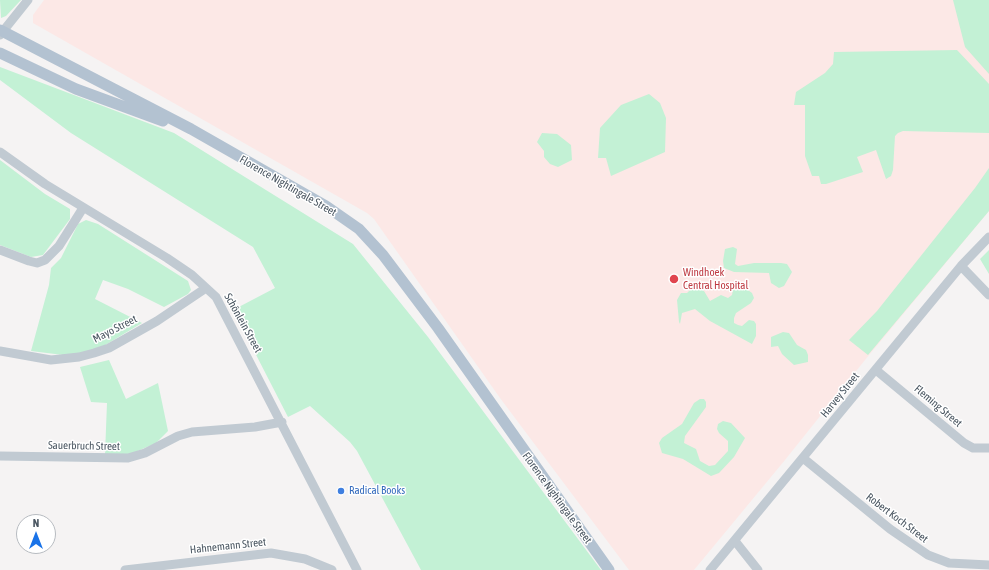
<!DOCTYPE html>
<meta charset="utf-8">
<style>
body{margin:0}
#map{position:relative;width:989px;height:570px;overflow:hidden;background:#f5f3f3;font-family:"Asap Condensed",sans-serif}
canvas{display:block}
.north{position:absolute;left:16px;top:514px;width:40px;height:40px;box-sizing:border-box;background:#fff;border:1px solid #b7bbc0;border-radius:50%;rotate:0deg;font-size:11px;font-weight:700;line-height:16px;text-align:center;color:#4a5661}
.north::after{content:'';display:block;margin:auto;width:14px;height:18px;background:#1a73e8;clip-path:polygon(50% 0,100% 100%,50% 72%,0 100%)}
</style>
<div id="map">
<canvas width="989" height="570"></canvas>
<div class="north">N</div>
</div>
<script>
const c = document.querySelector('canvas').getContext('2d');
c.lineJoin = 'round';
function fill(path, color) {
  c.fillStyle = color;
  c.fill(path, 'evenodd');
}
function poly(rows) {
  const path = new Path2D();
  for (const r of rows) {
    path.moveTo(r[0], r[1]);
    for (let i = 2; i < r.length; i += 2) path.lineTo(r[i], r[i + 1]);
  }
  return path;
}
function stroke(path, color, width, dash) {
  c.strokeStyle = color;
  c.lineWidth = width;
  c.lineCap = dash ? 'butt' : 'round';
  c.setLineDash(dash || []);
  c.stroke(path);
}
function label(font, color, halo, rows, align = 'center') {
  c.font = font + ' "Asap Condensed",sans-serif';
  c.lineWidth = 3;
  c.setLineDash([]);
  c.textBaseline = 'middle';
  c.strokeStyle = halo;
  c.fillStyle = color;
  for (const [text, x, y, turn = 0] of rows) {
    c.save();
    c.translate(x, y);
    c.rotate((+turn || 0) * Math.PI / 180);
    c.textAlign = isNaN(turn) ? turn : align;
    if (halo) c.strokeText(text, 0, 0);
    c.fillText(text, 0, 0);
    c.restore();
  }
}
const medical = poly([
 [44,0,989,0,989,211,865,360,785,460,694,570,629,570,500,398,374,219,367,213,33,23,33,15]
]);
const green = poly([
 [0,0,21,0,6,16,1,18],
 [953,0,989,0,989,74,965,47],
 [957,50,989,84,989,133,903,131,898,133,895,136,893,170,891,176,886,179,876,150,857,157,863,172,826,184,821,184,819,176,812,176,805,156,805,105,794,105,796,92,825,73,833,64,834,52],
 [0,67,174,133,353,244,428,337,601,570,421,570,357,451,350,442,310,406,288,417,233,310,275,288,253,247,71,133,0,80],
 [649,94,660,103,666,118,665,152,611,176,606,158,598,158,600,128,621,105],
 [542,133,557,134,571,145,572,160,558,167,550,164,544,157,544,151,537,142],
 [0,160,45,194,70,209,70,219,43,255,31,257,0,245],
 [989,168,989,211,868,355,849,340,877,311,975,188],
 [86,220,98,224,188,281,191,290,188,294,164,307,128,289,103,280,95,299,142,323,97,350,85,353,63,355,31,351,49,285,51,268,61,258,78,224],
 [733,247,737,249,735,264,738,266,754,263,781,263,787,264,792,272,784,286,779,288,771,283,769,273,734,272,724,268,723,261,725,249],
 [989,250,989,274,980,259],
 [734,285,741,285,752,293,754,298,751,303,736,313,734,318,734,323,738,325,742,326,749,320,754,321,756,324,756,336,752,344,710,321,695,309,682,313,680,324,679,322,677,300,681,293,687,293,694,286,704,291,710,301,721,295,728,298,732,295],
 [783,332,789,333,797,345,806,350,808,355,808,362,794,365,782,354,778,346,771,347,771,337],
 [109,360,126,399,158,383,168,431,156,443,131,454,105,454,107,403,91,402,80,367],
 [700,399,704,399,706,402,706,407,685,436,684,443,696,449,700,461,709,466,715,465,728,451,728,441,719,433,717,429,718,424,723,421,731,423,745,438,734,457,719,473,711,476,683,459,662,453,659,443,662,438,682,424,694,403]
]);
const minor = poly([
 [0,35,28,0],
 [0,152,45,184,167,258,192,275,216,297,357,570],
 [0,250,29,261,37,263,45,260,59,246,83,208],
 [961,266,989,295],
 [0,351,51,360,79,357,94,353,109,348,157,321,206,288],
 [876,370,964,443,973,448,989,448],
 [0,456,128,458,145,453,178,436,192,432,255,427,282,422],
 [803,458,890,529,928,555,949,563,989,565],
 [735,541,758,570],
 [125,570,271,553,305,559,332,570],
 [710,570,961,266,989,237]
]);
const major = poly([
 [0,30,191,129,326,206,359,229,383,255,438,328,609,570],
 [0,53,76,89,163,121]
]);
const markers = [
 [674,279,5,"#e0444e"],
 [341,491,4,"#3f7fe0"]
];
const streetNames = [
 ["Florence Nightingale Street",288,186,30],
 ["Schönlein Street",243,323,61],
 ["Mayo Street",115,329,-27],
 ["Harvey Street",840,395,-51],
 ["Fleming Street",938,406,40],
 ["Sauerbruch Street",84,446,1],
 ["Florence Nightingale Street",557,498,54],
 ["Robert Koch Street",897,518,37],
 ["Hahnemann Street",228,546,-6]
];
const healthNames = [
 ["Windhoek",683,273],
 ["Central Hospital",683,286]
];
const shopNames = [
 ["Radical Books",349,491]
];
fill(medical, '#fce8e6');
fill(green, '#c3f1d5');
stroke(minor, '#c1cad2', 9);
stroke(major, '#b3c2d1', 11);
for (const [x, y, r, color] of markers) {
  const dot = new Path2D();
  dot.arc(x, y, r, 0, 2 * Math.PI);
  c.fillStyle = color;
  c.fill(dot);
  stroke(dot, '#fff', 1.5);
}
label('11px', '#4a5661', '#fff', streetNames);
label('11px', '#be3a42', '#fff', healthNames, 'left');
label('11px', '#366cbe', '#fff', shopNames, 'left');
</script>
